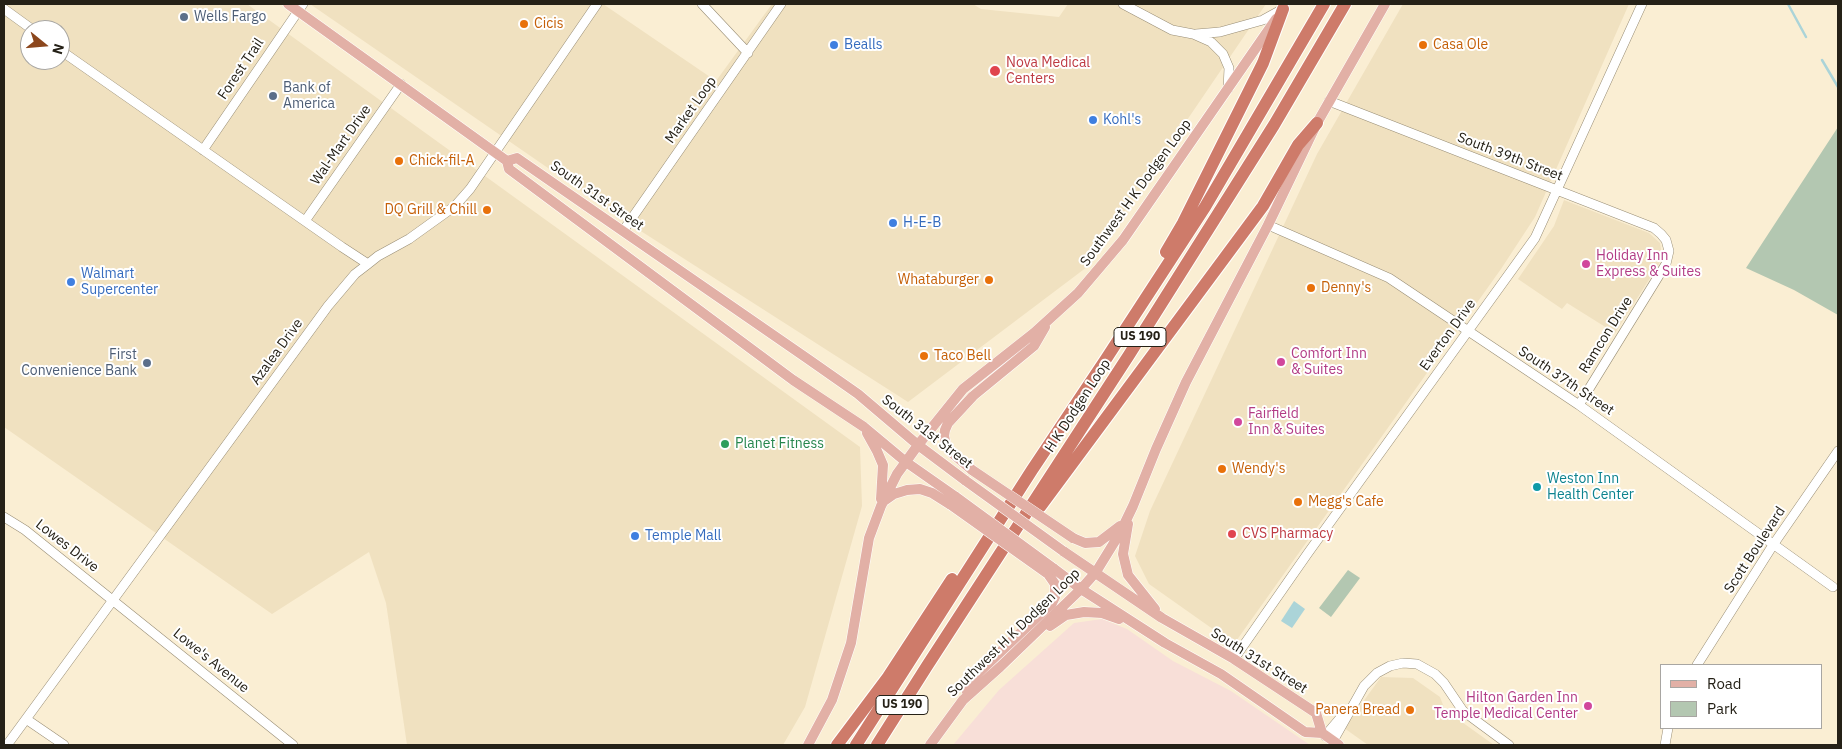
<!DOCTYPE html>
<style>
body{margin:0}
#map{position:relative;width:1842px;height:749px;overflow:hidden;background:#faeed3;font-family:"IBM Plex Sans",sans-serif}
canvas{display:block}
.frame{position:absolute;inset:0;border:5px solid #252117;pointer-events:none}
.legend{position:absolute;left:1660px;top:664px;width:162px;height:65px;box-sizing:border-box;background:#fff;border:1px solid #a8a6a2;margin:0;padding:6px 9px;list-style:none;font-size:15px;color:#252117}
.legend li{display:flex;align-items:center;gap:10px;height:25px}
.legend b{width:25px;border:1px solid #a8a6a2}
.north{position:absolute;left:20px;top:20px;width:50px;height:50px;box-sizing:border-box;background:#fff;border:1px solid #a8a6a2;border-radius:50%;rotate:107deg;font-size:14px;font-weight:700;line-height:20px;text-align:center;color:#252117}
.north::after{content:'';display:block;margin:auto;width:18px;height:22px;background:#8c471d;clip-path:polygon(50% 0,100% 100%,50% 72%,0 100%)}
</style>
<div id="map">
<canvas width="1842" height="749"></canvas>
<div class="frame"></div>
<ul class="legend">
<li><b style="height:6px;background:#e2b0a6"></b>Road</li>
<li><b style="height:14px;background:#b3c7b1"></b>Park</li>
</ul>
<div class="north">N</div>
</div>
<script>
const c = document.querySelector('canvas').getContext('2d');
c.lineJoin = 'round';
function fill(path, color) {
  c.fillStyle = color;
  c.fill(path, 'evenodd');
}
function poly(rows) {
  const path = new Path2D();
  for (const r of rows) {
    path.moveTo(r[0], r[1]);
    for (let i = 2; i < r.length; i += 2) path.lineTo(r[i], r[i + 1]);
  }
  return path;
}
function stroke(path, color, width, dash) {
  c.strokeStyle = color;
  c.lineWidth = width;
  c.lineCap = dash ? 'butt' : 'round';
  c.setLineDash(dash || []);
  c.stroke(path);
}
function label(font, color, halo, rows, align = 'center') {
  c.font = font + ' "IBM Plex Sans",sans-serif';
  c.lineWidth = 4;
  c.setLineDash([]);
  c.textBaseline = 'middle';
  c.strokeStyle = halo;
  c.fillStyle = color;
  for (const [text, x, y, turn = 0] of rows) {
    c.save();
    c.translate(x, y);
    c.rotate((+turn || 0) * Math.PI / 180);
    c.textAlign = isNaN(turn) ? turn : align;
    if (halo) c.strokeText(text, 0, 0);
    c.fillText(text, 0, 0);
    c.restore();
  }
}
const built = poly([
 [4,4,247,4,860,447,862,506,805,707,783,745,407,745,386,603,369,552,272,614,4,427],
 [30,30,60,30,60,60,30,60],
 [310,4,603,4,716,81,772,4,973,4,981,9,1059,17,1068,4,1266,4,1087,267,908,402,622,219],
 [1403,4,1629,4,1535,217,1501,269,1234,644,1149,584,1135,556,1150,511,1317,154],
 [1564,200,1649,233,1660,243,1662,256,1659,264,1615,333,1567,303,1562,309,1518,279,1554,226],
 [1381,677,1413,678,1440,697,1445,710,1494,745,1368,745,1344,728]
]);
const medical = poly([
 [1102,619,1127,629,1173,661,1231,691,1310,745,953,745,999,690,1074,623]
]);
const green = poly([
 [1838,127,1838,315,1794,290,1746,268],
 [1348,570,1360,578,1331,617,1319,608]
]);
const water = poly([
 [1294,601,1305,609,1292,628,1281,621]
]);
const stream = poly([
 [1788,4,1806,37],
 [1822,60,1838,87]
]);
const minor = poly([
 [702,4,748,53],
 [1123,4,1172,30,1193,34,1211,42,1223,54,1229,68,1228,89],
 [4,9,33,30],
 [1196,34,1220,32,1263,20,1283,9],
 [60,50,342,247,368,264],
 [1329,101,1654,228,1661,234,1666,240,1669,251,1666,264,1579,405],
 [203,150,303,4],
 [305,221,401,84],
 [1268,225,1389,278,1579,405,1833,587],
 [623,231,781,4],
 [4,517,25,530,293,745],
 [1234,659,1308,553,1535,238,1642,4],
 [1697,665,1773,545,1838,451],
 [26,719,64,745],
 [1325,736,1342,716],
 [1333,741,1364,686,1377,673,1390,666,1403,663,1417,664,1435,674,1444,683,1463,711,1509,745],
 [7,745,328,306,355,274,368,264,378,256,409,239,455,206,470,189,597,4],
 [1665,745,1668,728]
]);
const major = poly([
 [288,4,507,161,509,169,793,380,864,427,906,462,956,497],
 [507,161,517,158,808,359,858,394,918,445,966,481],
 [867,433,877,451,883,465,881,499],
 [972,470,952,453,946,445,944,436,945,430,948,423,973,396,1034,346,1045,327],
 [884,501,894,494,907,490,920,489,932,493,951,505],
 [1128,524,1123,554,1128,575,1155,609],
 [1073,538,1085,543,1099,542,1120,526],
 [1063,551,1162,618,1234,659,1316,713,1322,733,1339,745],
 [1053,568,1081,589,1165,643,1221,674,1305,732,1322,733],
 [1050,626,1066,615,1084,612,1102,613,1119,619],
 [967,692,977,674,1052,603,1055,597,1055,584,1048,574],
 [808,745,832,700,851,643,869,538,881,506,897,474,918,445,963,389,1034,333,1078,293,1123,240,1276,19],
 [930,745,963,700,1000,667,1081,589,1096,572,1120,533,1133,506,1156,449,1186,382,1268,225,1317,123,1385,4]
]);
const highway = poly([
 [1166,252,1183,223,1263,63,1283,9],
 [1040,507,1263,206,1298,145,1317,123],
 [837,745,888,677,952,579],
 [856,745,1032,470,1106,359,1205,207,1324,4],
 [877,745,927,666,1129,355,1274,125,1345,4]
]);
const majorBridge = poly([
 [972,470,1073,538],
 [966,481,1063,551],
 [956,497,1053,568],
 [951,505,1048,574]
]);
const markers = [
 [184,17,5,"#5c6f8a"],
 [524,24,5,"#e8710a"],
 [834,45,5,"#3f7fe0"],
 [1423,45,5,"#e8710a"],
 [995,71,6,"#e0444e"],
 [273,96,5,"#5c6f8a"],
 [1093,120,5,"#3f7fe0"],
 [399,161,5,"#e8710a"],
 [487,210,5,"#e8710a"],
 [893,223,5,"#3f7fe0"],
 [1586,264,5,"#d1479c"],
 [989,280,5,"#e8710a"],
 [71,282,5,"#3f7fe0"],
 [1311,288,5,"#e8710a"],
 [924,356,5,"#e8710a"],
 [1281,362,5,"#d1479c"],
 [147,363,5,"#5c6f8a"],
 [1238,422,5,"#d1479c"],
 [725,444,5,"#2e9e5b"],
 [1222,469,5,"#e8710a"],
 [1537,487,5,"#0f9aa8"],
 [1298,502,5,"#e8710a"],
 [1232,534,5,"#e0444e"],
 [635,536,5,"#3f7fe0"],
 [1588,706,5,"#d1479c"],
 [1410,710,5,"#e8710a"]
];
const shields = [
 [1140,337,52],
 [902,705,52]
];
const shieldNames = [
 ["US 190",1140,337],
 ["US 190",902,705]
];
const serviceNames = [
 ["Wells Fargo",194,17],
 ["Bank of",283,88],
 ["America",283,104],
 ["First",137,355,"right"],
 ["Convenience Bank",137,371,"right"]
];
const foodNames = [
 ["Cicis",534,24],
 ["Casa Ole",1433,45],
 ["Chick-fil-A",409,161],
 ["DQ Grill & Chill",477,210,"right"],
 ["Whataburger",979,280,"right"],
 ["Denny's",1321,288],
 ["Taco Bell",934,356],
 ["Wendy's",1232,469],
 ["Megg's Cafe",1308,502],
 ["Panera Bread",1400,710,"right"]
];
const shopNames = [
 ["Bealls",844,45],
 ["Kohl's",1103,120],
 ["H-E-B",903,223],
 ["Walmart",81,274],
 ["Supercenter",81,290],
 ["Temple Mall",645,536]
];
const healthNames = [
 ["Nova Medical",1006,63],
 ["Centers",1006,79],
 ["CVS Pharmacy",1242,534]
];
const streetNames = [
 ["Forest Trail",241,69,-56],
 ["Market Loop",691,110,-55],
 ["Wal-Mart Drive",341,145,-55],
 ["South 39th Street",1510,157,21],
 ["Southwest H K Dodgen Loop",1136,193,-54],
 ["South 31st Street",597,196,35],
 ["Everton Drive",1448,335,-54],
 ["Ramcon Drive",1606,335,-58],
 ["Azalea Drive",277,352,-54],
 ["South 37th Street",1566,381,34],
 ["H K Dodgen Loop",1078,406,-57],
 ["South 31st Street",927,432,38],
 ["Lowes Drive",67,546,38],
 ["Scott Boulevard",1755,550,-57],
 ["Southwest H K Dodgen Loop",1014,633,-44],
 ["Lowe's Avenue",211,661,39],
 ["South 31st Street",1259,661,32]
];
const hotelNames = [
 ["Holiday Inn",1596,256],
 ["Express & Suites",1596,272],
 ["Comfort Inn",1291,354],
 ["& Suites",1291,370],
 ["Fairfield",1248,414],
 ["Inn & Suites",1248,430],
 ["Hilton Garden Inn",1578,698,"right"],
 ["Temple Medical Center",1578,714,"right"]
];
const leisureNames = [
 ["Planet Fitness",735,444]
];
const cultureNames = [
 ["Weston Inn",1547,479],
 ["Health Center",1547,495]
];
fill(built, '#f0e1c0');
fill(medical, '#f8dfd8');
fill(green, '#b3c7b1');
fill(water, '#abd4d8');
stroke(stream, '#abd4d8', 2.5);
stroke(minor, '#988d75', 10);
stroke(major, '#fff', 11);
stroke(highway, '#fff', 14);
stroke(minor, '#fff', 9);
stroke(major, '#e2b0a6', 10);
stroke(highway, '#ce7b6a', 12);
stroke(majorBridge, '#fff', 11, []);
stroke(majorBridge, '#e2b0a6', 10);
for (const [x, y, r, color] of markers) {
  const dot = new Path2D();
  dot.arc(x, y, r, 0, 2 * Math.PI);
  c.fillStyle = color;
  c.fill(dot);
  stroke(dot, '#fff', 2);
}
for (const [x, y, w] of shields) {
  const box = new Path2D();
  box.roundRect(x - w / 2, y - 9.5, w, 19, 4);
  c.fillStyle = '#fff';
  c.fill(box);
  stroke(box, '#252117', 1);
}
label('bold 12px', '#252117', null, shieldNames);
label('14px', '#4e5e75', '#fff', serviceNames, 'left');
label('14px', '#c56008', '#fff', foodNames, 'left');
label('14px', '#366cbe', '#fff', shopNames, 'left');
label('14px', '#be3a42', '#fff', healthNames, 'left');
label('14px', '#252117', '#fff', streetNames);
label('14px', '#b23c85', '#fff', hotelNames, 'left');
label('14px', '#27864d', '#fff', leisureNames, 'left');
label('14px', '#0d838f', '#fff', cultureNames, 'left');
</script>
